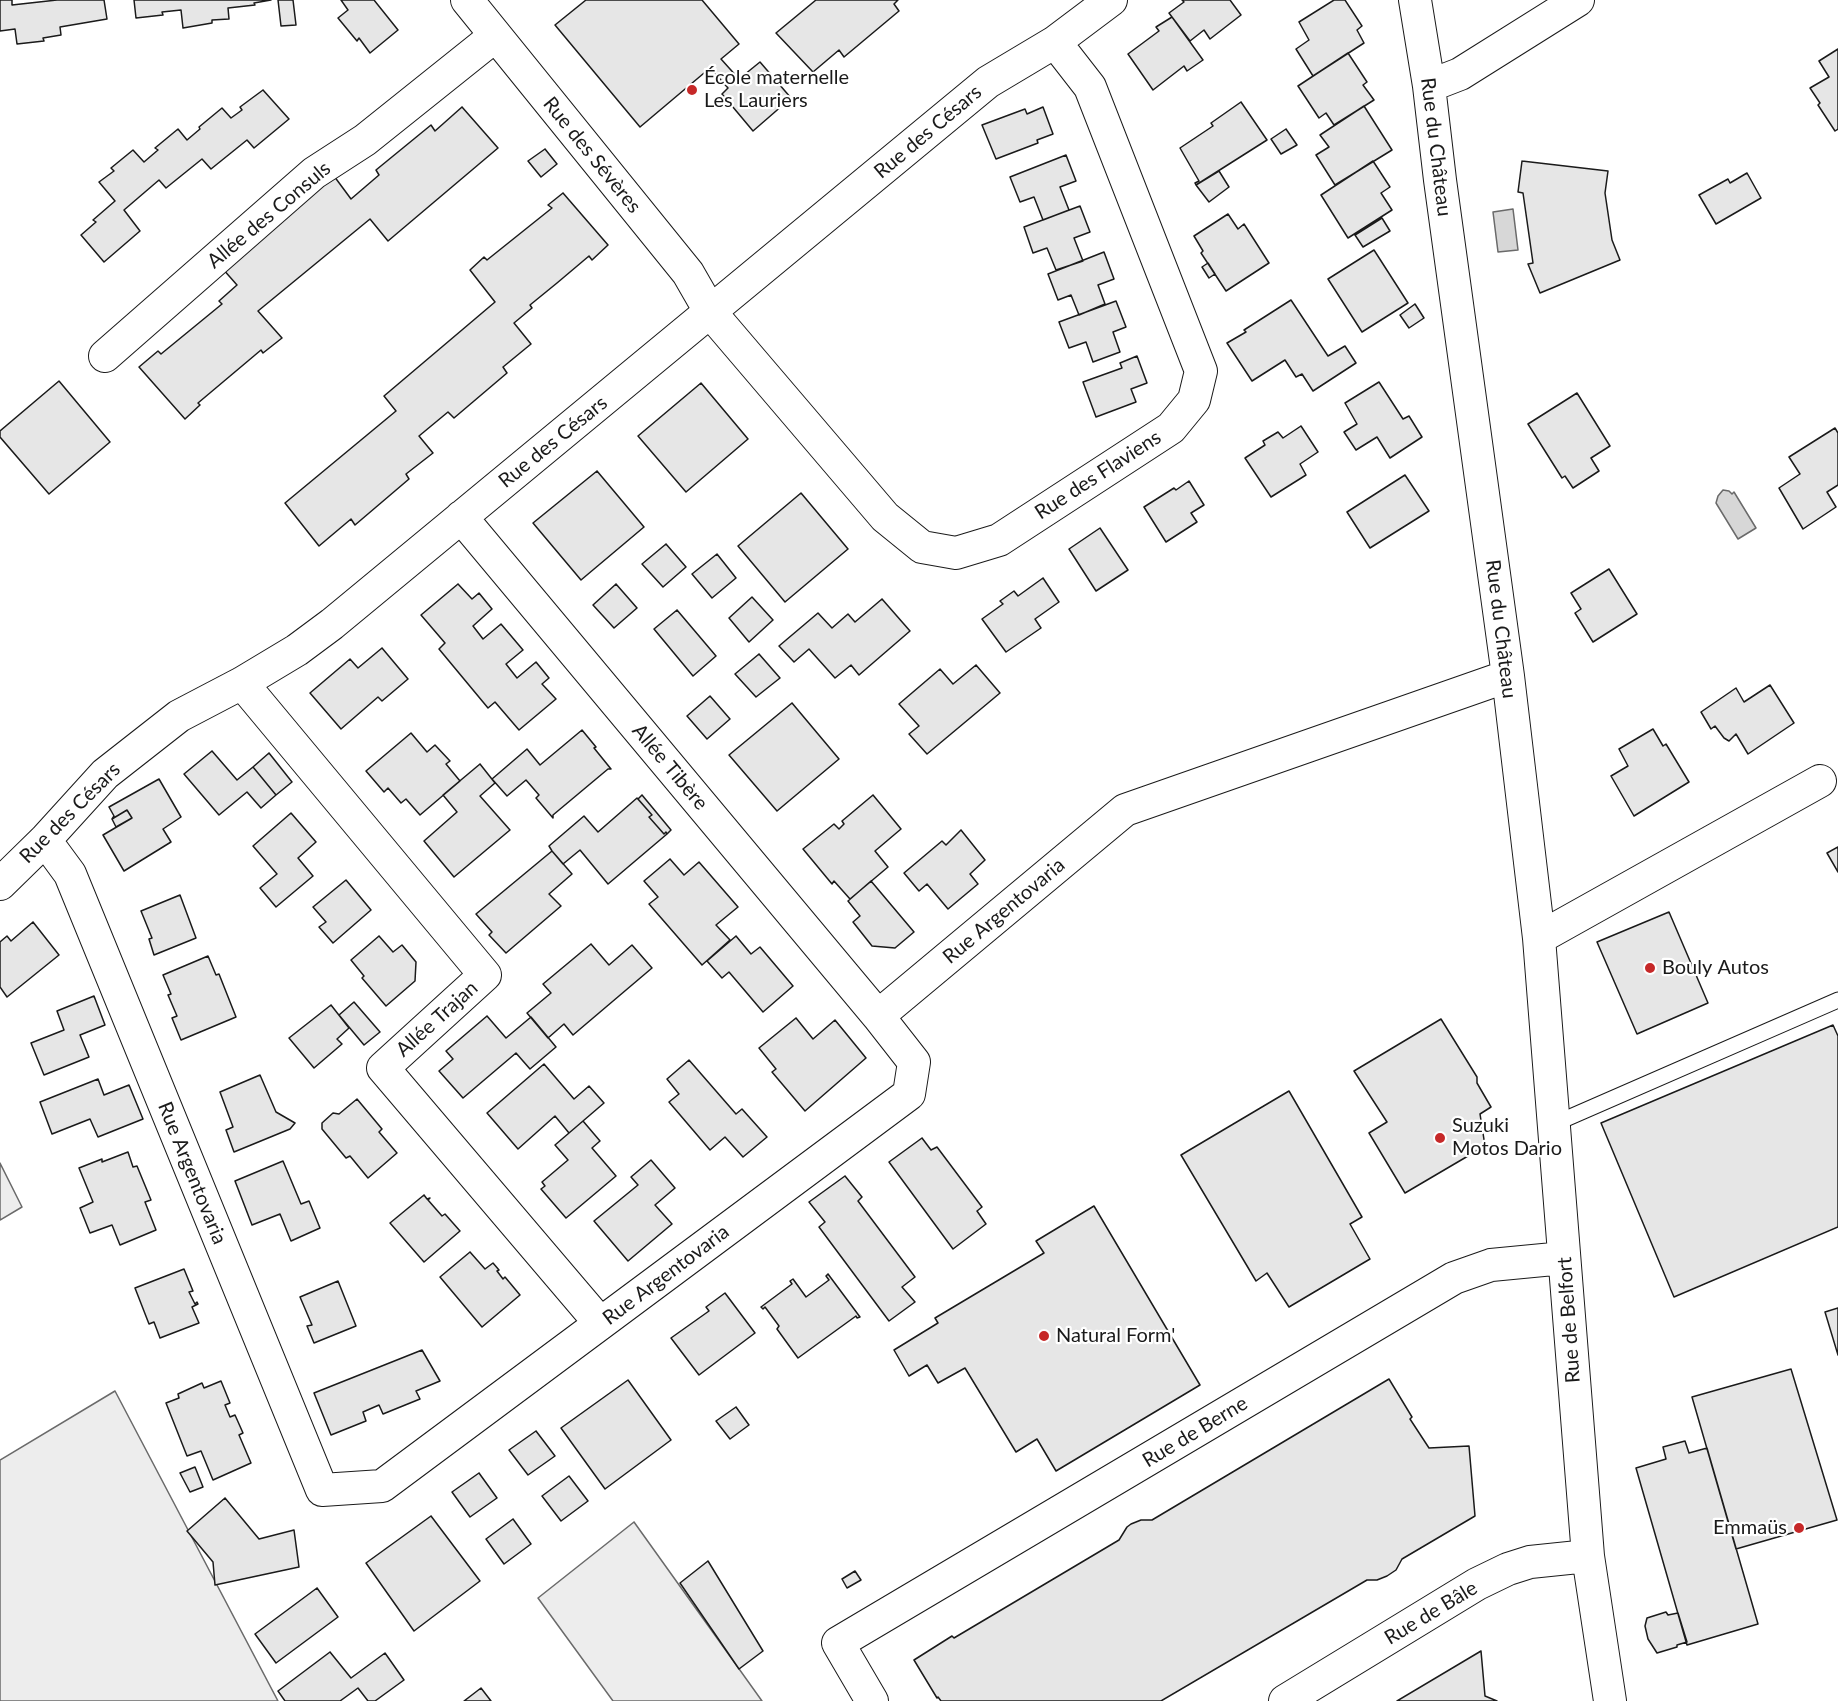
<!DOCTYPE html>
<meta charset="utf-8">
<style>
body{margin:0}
canvas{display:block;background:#fff}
</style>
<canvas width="1838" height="1701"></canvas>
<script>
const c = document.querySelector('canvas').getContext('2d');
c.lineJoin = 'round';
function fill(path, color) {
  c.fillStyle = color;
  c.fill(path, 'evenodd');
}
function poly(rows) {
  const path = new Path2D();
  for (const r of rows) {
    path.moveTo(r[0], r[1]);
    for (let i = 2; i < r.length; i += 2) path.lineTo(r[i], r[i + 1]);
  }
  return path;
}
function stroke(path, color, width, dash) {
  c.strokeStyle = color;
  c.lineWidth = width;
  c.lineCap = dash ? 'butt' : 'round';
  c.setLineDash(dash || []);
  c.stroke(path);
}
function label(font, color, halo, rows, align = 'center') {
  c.font = font + ' Lato,sans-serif';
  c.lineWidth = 4.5;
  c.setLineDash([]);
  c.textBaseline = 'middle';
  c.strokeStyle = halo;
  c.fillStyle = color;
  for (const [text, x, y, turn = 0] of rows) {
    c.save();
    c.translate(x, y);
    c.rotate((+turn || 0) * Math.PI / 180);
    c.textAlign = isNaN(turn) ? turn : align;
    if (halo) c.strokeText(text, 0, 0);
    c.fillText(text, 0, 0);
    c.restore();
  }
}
const built = poly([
 [0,1163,22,1207,0,1220,0,1163],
 [115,1391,278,1701,0,1701,0,1460,115,1391],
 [634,1522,762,1701,613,1701,538,1598,634,1522]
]);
const water = poly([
 [1513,209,1518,250,1498,252,1493,212,1513,209],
 [1723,490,1729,491,1732,494,1734,492,1756,528,1738,539,1716,503,1718,496,1723,490]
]);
const building = poly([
 [0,0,12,0,12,5,57,0,104,0,107,19,60,27,61,35,43,38,44,41,17,44,15,29,0,31,0,0],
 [134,0,271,0,254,3,255,5,228,8,229,19,212,20,212,23,183,28,181,10,162,12,163,15,136,18,134,0],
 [278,0,293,0,296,25,281,26,278,0],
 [341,0,374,0,398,30,370,53,359,38,357,41,338,18,348,10,341,0],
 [586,0,702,0,739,44,721,59,739,79,760,62,791,98,753,131,722,94,728,88,710,68,640,127,555,25,586,0],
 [816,0,898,0,894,4,899,11,844,57,839,50,813,72,776,33,816,0],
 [1182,0,1230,0,1241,15,1210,39,1204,30,1190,41,1169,13,1184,2,1182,0],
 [1334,0,1345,0,1362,26,1357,30,1364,43,1313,76,1296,49,1309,40,1299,22,1334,0],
 [1172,17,1203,60,1187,71,1184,66,1153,90,1128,54,1159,31,1156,27,1172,17],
 [1838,49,1838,129,1835,131,1818,105,1820,103,1810,88,1829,77,1819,61,1838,49],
 [1348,53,1367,82,1363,85,1374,100,1334,125,1326,113,1319,118,1298,86,1348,53],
 [263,90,289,119,254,148,247,140,211,169,202,159,166,188,159,180,124,210,140,231,104,262,81,235,96,222,93,220,115,201,99,182,114,171,111,168,133,150,144,162,158,150,155,148,178,129,187,140,200,129,199,127,222,108,231,118,242,110,240,107,263,90],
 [1241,102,1267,140,1196,185,1195,183,1199,181,1180,148,1213,126,1211,123,1241,102],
 [1364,106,1392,150,1335,185,1316,155,1329,147,1320,135,1364,106],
 [462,107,498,148,388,241,370,219,258,311,282,338,263,353,261,350,198,403,200,405,185,419,139,367,158,351,161,354,222,304,219,301,237,285,222,268,334,176,351,199,379,175,376,170,431,125,435,131,462,107],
 [1043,107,1053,134,1037,140,1038,143,996,159,982,125,1025,109,1027,114,1043,107],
 [1286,129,1297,145,1281,154,1271,139,1286,129],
 [545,149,557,164,541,177,528,161,545,149],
 [1066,155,1076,181,1060,187,1069,210,1043,220,1034,197,1020,202,1010,177,1066,155],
 [1373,161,1390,187,1381,193,1392,210,1348,238,1321,195,1373,161],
 [1522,161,1608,171,1605,193,1612,240,1620,260,1540,293,1528,264,1533,263,1523,193,1518,192,1522,161],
 [1219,171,1229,187,1209,202,1196,185,1219,171],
 [1747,173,1761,198,1716,224,1699,195,1728,179,1730,183,1747,173],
 [563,193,608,245,592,260,589,256,557,283,530,305,532,308,514,323,531,344,503,367,507,373,454,418,448,412,419,436,433,453,406,474,409,479,355,525,351,519,319,546,285,503,396,411,384,396,495,302,470,270,484,257,487,260,552,208,548,205,563,193],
 [1080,206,1090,232,1074,238,1083,261,1056,270,1047,248,1033,253,1024,227,1080,206],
 [1228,214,1238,229,1244,224,1269,263,1226,291,1201,253,1203,251,1194,236,1228,214],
 [1382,218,1390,231,1363,247,1355,235,1382,218],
 [1374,250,1408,303,1362,332,1328,279,1374,250],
 [1104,252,1114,279,1098,285,1105,304,1079,315,1071,295,1058,300,1048,274,1104,252],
 [1208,263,1215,274,1209,278,1202,267,1208,263],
 [1291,300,1328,356,1345,346,1356,363,1313,391,1302,374,1296,377,1285,360,1252,381,1227,343,1246,332,1244,330,1291,300],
 [1116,301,1126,327,1113,332,1120,352,1093,362,1086,342,1069,348,1059,322,1116,301],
 [1415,304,1424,318,1409,328,1400,315,1415,304],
 [1137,356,1147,383,1131,389,1136,402,1096,417,1083,382,1122,368,1120,363,1137,356],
 [59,381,110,442,49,494,0,437,0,431,59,381],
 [1379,382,1403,419,1409,416,1422,437,1390,458,1377,437,1356,450,1344,432,1357,424,1345,403,1379,382],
 [701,383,748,439,686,492,638,436,701,383],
 [1577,393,1610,446,1591,458,1599,471,1573,488,1565,476,1562,478,1528,424,1577,393],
 [1301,426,1318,452,1300,464,1306,475,1271,497,1245,458,1265,445,1263,441,1278,432,1283,438,1301,426],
 [1835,428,1838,433,1838,485,1827,492,1836,507,1803,529,1779,488,1800,474,1789,457,1835,428],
 [597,471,644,527,581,580,533,523,597,471],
 [1405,475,1429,511,1370,548,1347,512,1405,475],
 [1189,481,1204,505,1191,513,1197,522,1166,542,1144,507,1174,488,1176,490,1189,481],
 [801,493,848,549,785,602,738,546,801,493],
 [1100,528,1128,570,1096,591,1069,549,1100,528],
 [666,544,686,567,663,587,642,564,666,544],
 [717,554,736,578,712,598,692,574,717,554],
 [1609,569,1637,614,1593,642,1575,613,1581,609,1571,593,1609,569],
 [1043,578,1059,602,1035,619,1041,628,1006,652,982,619,1003,604,1000,601,1014,591,1018,596,1043,578],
 [458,584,472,599,479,593,492,609,473,626,483,639,501,624,523,650,506,664,517,678,536,662,549,678,542,684,556,699,519,730,495,702,488,708,439,649,445,643,421,615,458,584],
 [616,584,637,608,614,628,593,605,616,584],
 [752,597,773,620,749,642,729,618,752,597],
 [882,599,910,631,859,675,851,665,835,678,809,649,794,662,779,646,818,613,832,628,848,614,855,622,882,599],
 [677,610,716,656,693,676,654,629,677,610],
 [382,648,408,679,382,701,378,697,341,729,310,693,350,659,358,668,382,648],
 [759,654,780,678,756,697,735,674,759,654],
 [976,665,1000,693,927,754,909,734,919,726,899,704,940,669,953,684,976,665],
 [1770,685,1794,723,1748,754,1736,734,1729,741,1724,738,1715,726,1711,729,1701,712,1736,688,1744,702,1770,685],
 [710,696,730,719,707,739,687,716,710,696],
 [792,703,839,759,777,811,729,755,792,703],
 [1653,729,1663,746,1666,744,1689,782,1634,816,1611,776,1628,766,1619,749,1653,729],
 [582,730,596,747,594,748,611,769,608,769,553,815,553,818,536,798,539,795,526,780,507,796,492,779,527,749,540,765,582,730],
 [411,733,427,752,435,745,450,761,446,764,460,781,420,815,406,799,401,803,388,788,384,792,366,771,411,733],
 [212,751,237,780,253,767,276,795,261,808,247,792,219,815,184,774,212,751],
 [269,753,292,782,276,795,253,767,269,753],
 [480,764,495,783,480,796,510,830,454,877,424,841,457,812,443,795,480,764],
 [159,779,181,817,163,829,171,842,124,871,103,835,132,818,127,810,112,819,114,816,109,807,159,779],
 [642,795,671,830,667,834,666,832,664,834,649,817,652,815,638,799,642,795],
 [873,795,901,829,875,851,888,867,850,899,834,881,832,884,803,849,834,824,839,829,844,824,842,821,873,795],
 [637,798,652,815,649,817,664,834,666,832,667,834,608,884,580,850,563,864,552,851,549,846,584,816,598,832,637,798],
 [127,810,132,818,116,827,112,819,127,810],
 [291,813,316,842,298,858,313,876,276,907,260,888,277,874,253,846,291,813],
 [961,830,985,860,970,874,978,884,948,909,927,884,919,891,904,873,942,841,946,845,961,830],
 [1838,847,1838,872,1827,853,1838,847],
 [552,851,572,874,549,894,561,906,506,953,489,935,492,932,476,914,552,851],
 [670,859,684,875,699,862,738,907,716,925,730,940,702,965,649,904,658,897,644,881,670,859],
 [346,880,371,910,333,943,319,927,326,922,313,907,346,880],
 [871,881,914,932,895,948,872,946,853,922,860,916,848,901,871,881],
 [180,895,196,938,154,955,149,939,152,938,141,911,180,895],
 [1669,912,1708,1003,1637,1034,1597,942,1669,912],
 [33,922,59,955,7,997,0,987,0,942,7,936,11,941,33,922],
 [379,936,393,952,402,945,416,962,415,981,386,1006,362,978,364,976,351,960,379,936],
 [736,936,751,954,760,947,793,986,763,1012,729,972,722,978,707,961,736,936],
 [591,944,609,965,632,945,652,968,573,1035,564,1024,548,1038,527,1013,551,993,543,984,591,944],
 [208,956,216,975,219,974,236,1017,181,1040,172,1018,177,1016,168,995,171,994,163,975,208,956],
 [94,996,105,1025,80,1035,89,1057,44,1075,31,1043,64,1030,57,1011,94,996],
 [354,1002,380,1032,364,1045,339,1015,354,1002],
 [331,1005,349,1028,337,1039,342,1044,314,1068,289,1038,331,1005],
 [487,1016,506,1038,531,1017,556,1047,530,1069,516,1053,463,1098,439,1071,453,1059,446,1051,487,1016],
 [796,1018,813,1039,835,1020,866,1058,805,1111,772,1072,776,1069,759,1048,796,1018],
 [1441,1019,1477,1077,1477,1083,1491,1107,1480,1114,1485,1146,1405,1193,1369,1133,1387,1122,1354,1071,1441,1019],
 [1833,1025,1838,1036,1838,1227,1674,1297,1601,1123,1833,1025],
 [689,1060,736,1114,742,1109,767,1137,743,1157,725,1137,710,1150,669,1102,679,1094,667,1079,689,1060],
 [544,1064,574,1099,589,1086,604,1103,569,1133,555,1116,518,1149,487,1113,544,1064],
 [260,1075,276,1112,295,1123,290,1129,234,1152,226,1130,233,1127,220,1092,260,1075],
 [98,1079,104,1095,129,1085,143,1119,98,1137,90,1119,52,1134,40,1102,98,1079],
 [1289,1091,1362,1217,1350,1224,1370,1259,1289,1307,1267,1273,1256,1281,1181,1155,1289,1091],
 [357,1099,382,1129,379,1132,397,1153,368,1178,350,1156,346,1158,322,1129,322,1123,333,1113,339,1114,357,1099],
 [583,1121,600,1141,592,1148,616,1176,566,1218,541,1189,545,1186,542,1182,568,1160,555,1145,583,1121],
 [922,1138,931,1150,937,1147,982,1207,977,1211,986,1224,953,1249,889,1162,922,1138],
 [128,1152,133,1167,137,1166,151,1200,145,1202,156,1230,120,1245,112,1225,90,1233,80,1208,93,1202,79,1168,102,1159,102,1162,128,1152],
 [651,1160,675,1188,655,1205,672,1224,628,1261,594,1221,638,1185,631,1177,651,1160],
 [283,1161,301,1204,309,1201,320,1228,291,1241,280,1214,252,1225,235,1181,283,1161],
 [845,1176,862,1197,858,1201,915,1277,902,1287,915,1302,889,1321,819,1227,825,1222,809,1202,845,1176],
 [424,1195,427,1199,430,1198,428,1200,442,1216,445,1214,460,1231,424,1262,390,1223,424,1195],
 [1094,1206,1200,1385,1056,1471,1037,1439,1016,1452,965,1368,938,1383,927,1365,909,1376,894,1350,938,1323,935,1318,1044,1253,1036,1241,1094,1206],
 [470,1252,485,1269,493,1263,499,1270,497,1271,503,1279,505,1277,520,1295,482,1327,440,1277,470,1252],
 [184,1269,193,1291,189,1292,195,1304,197,1302,198,1304,192,1307,199,1323,160,1338,154,1322,149,1324,135,1288,184,1269],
 [828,1274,860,1317,857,1318,856,1316,798,1358,777,1329,779,1326,765,1307,763,1309,761,1307,792,1284,790,1281,793,1279,806,1297,829,1280,826,1276,828,1274],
 [338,1281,356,1326,314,1343,307,1326,312,1325,300,1297,338,1281],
 [725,1293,755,1333,699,1375,671,1338,709,1311,706,1307,725,1293],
 [1838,1308,1838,1355,1825,1312,1838,1308],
 [422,1350,440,1381,416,1391,420,1399,383,1414,379,1405,363,1412,366,1421,331,1435,314,1393,422,1350],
 [1791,1369,1837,1520,1736,1549,1692,1397,1791,1369],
 [1389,1379,1412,1417,1410,1419,1429,1448,1469,1446,1475,1516,1402,1559,1396,1570,1387,1576,1377,1580,1367,1580,1161,1701,941,1701,938,1697,937,1698,914,1660,952,1636,954,1638,1119,1540,1127,1527,1131,1524,1141,1520,1152,1520,1389,1379],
 [628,1380,671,1440,605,1489,561,1428,628,1380],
 [221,1381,230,1403,225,1405,230,1417,235,1415,243,1433,239,1435,251,1463,213,1480,201,1451,187,1456,166,1403,179,1398,178,1394,202,1383,204,1388,221,1381],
 [736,1407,749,1425,730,1439,716,1421,736,1407],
 [536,1431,555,1456,528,1475,509,1450,536,1431],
 [1685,1441,1689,1453,1707,1448,1758,1624,1687,1645,1636,1468,1666,1459,1663,1447,1685,1441],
 [195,1467,203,1487,190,1492,180,1473,195,1467],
 [479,1473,497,1498,470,1517,452,1492,479,1473],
 [569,1476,588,1501,561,1521,542,1496,569,1476],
 [225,1498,259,1539,294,1530,299,1567,215,1585,213,1562,187,1531,225,1498],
 [431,1516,480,1581,414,1631,366,1563,431,1516],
 [513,1519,531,1544,504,1564,486,1539,513,1519],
 [708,1561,763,1651,739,1669,680,1583,708,1561],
 [855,1571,861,1580,847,1588,842,1579,855,1571],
 [317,1588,338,1617,276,1663,255,1634,317,1588],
 [1666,1612,1668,1615,1678,1613,1687,1642,1677,1645,1677,1647,1657,1653,1648,1639,1645,1626,1647,1618,1666,1612],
 [1481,1651,1485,1696,1497,1701,1397,1701,1481,1651],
 [330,1652,351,1678,385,1653,404,1680,375,1701,368,1701,358,1688,340,1701,285,1701,278,1691,330,1652],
 [481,1688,491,1701,464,1701,481,1688]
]);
const lane = poly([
 [1554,1124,1838,1000]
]);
const street = poly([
 [467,0,688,273,711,313,885,517,922,547,956,553,999,540,1171,428,1194,400,1201,371,1090,87,1055,42],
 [1415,0,1429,86,1440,180,1508,676,1539,938,1588,1556,1610,1701],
 [1429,86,1460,74,1578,0],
 [105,356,314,173,365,140,495,36],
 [461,517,878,1016],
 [242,683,485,975,383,1068,600,1323],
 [45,840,70,874,322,1490,382,1486,909,1094,914,1062,878,1016,1125,810,1508,676],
 [0,884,45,840,105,774,179,716,242,683,297,650,332,624,988,82,1055,42,1111,0],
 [1539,938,1820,781],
 [872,1701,838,1643,1454,1278,1491,1265,1564,1258],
 [1285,1701,1477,1584,1508,1569,1530,1562,1588,1556]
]);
const markers = [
 [692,90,6,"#c62828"],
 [1650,968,6,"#c62828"],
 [1440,1138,6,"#c62828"],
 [1044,1336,6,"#c62828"],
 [1799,1528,6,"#c62828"]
];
const poiNames = [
 ["École maternelle",704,78],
 ["Les Lauriers",704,101],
 ["Bouly Autos",1662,968],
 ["Suzuki",1452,1126],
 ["Motos Dario",1452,1149],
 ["Natural Form'",1056,1336],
 ["Emmaüs",1787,1528,"right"]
];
const streetNames = [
 ["Rue des Césars",928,132,-40],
 ["Rue du Château",1436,147,83],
 ["Rue des Sévères",592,155,51],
 ["Allée des Consuls",269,215,-40],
 ["Rue des Césars",553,442,-39],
 ["Rue des Flaviens",1098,475,-33],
 ["Rue du Château",1501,629,83],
 ["Allée Tibère",670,767,50],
 ["Rue des Césars",70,813,-45],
 ["Rue Argentovaria",1004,911,-40],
 ["Allée Trajan",437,1019,-42],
 ["Rue Argentovaria",192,1173,68],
 ["Rue Argentovaria",666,1275,-37],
 ["Rue de Belfort",1569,1320,-94],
 ["Rue de Berne",1195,1432,-31],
 ["Rue de Bâle",1431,1613,-31]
];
fill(built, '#ededed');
stroke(built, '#6a6a6a', 1.5);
fill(water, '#d7d7d7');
stroke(water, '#6a6a6a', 1.5);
fill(building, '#e6e6e6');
stroke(building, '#1a1a1a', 1.5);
stroke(lane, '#1a1a1a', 17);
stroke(street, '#1a1a1a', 34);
stroke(lane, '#fff', 15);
stroke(street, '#fff', 32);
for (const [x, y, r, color] of markers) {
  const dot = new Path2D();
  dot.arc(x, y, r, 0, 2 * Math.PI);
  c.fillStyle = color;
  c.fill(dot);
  stroke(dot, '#fff', 2);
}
label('20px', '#1a1a1a', '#fff', poiNames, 'left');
label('20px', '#1a1a1a', '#fff', streetNames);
</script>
